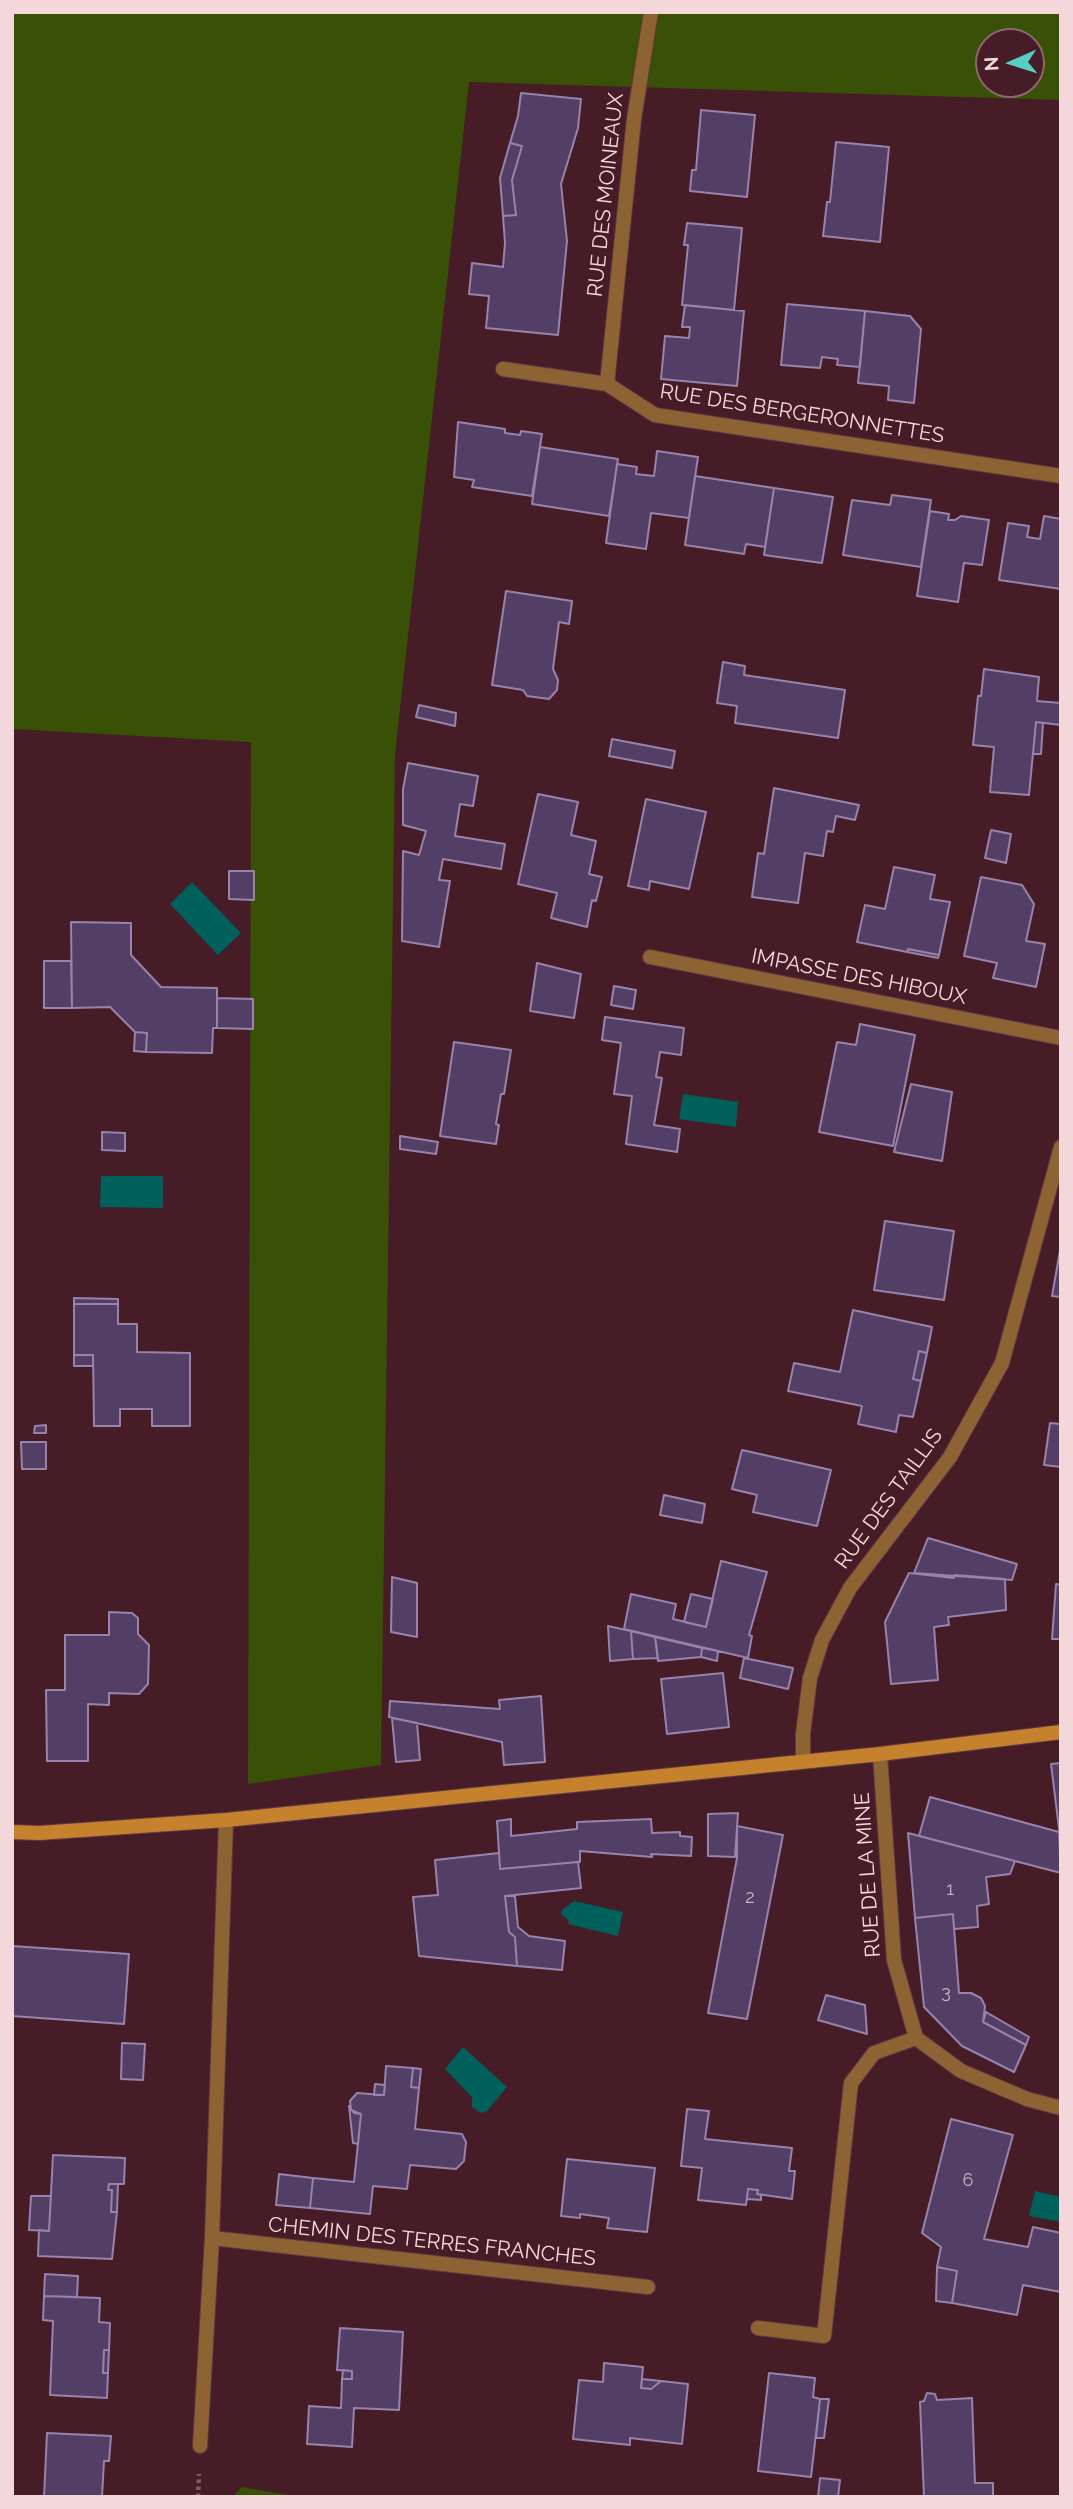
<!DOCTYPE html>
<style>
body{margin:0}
#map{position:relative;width:1073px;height:2509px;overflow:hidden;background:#461c26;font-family:Raleway,sans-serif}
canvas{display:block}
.frame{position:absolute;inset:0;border:14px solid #f4d7db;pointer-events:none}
.north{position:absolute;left:975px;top:28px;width:70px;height:70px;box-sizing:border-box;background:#461c26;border:2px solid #8c676e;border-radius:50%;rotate:267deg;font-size:19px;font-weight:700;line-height:28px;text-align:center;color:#f4d7db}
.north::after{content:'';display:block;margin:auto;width:24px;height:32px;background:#56cec4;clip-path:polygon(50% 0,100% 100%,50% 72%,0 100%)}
</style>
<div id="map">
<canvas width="1073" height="2509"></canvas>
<div class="frame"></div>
<div class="north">N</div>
</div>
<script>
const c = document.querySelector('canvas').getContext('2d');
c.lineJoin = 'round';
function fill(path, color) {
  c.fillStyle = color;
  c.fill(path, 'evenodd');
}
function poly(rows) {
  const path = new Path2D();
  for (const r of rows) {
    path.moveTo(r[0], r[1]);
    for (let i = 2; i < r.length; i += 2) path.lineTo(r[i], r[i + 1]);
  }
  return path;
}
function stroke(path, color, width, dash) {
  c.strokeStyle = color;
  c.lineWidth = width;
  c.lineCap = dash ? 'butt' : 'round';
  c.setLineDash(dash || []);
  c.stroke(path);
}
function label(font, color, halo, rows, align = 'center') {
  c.font = font + ' Raleway,sans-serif';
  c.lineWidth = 5;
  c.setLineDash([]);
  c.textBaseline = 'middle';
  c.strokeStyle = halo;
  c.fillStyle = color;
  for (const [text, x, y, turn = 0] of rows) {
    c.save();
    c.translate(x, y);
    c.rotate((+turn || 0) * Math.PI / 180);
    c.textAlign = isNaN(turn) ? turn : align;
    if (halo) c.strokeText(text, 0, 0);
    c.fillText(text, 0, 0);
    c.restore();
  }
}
const green = poly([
 [12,12,1061,12,1061,100,469,82,395,754,381,1765,248,1784,251,742,12,729],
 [989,42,1031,42,1031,84,989,84],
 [242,2487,299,2497,233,2497]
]);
const water = poly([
 [192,882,241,933,218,955,170,904],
 [683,1094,738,1102,736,1127,679,1119],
 [101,1176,163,1176,163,1208,100,1207],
 [574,1901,623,1912,618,1936,568,1924,569,1921,561,1914,562,1910],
 [463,2047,507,2087,487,2111,481,2113,472,2107,472,2097,445,2069],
 [1035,2191,1061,2197,1061,2222,1029,2216]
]);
const building = poly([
 [521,93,581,99,578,128,561,184,567,241,558,335,486,328,489,296,469,294,472,263,503,267,505,243,503,216,516,215,512,180,522,146,510,143,518,116,521,93],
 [701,110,755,115,747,197,690,191,692,170,696,170,701,110],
 [836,142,889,147,880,242,823,236,827,202,830,202,836,142],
 [510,143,522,146,512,180,516,215,503,216,500,178,510,143],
 [687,223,742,228,734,310,682,305,688,245,684,245,687,223],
 [787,304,865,311,860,367,837,365,838,359,822,357,820,368,781,365,787,304],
 [685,305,744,311,737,386,661,379,665,336,689,338,690,327,682,327,685,305],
 [865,311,910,316,921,329,914,403,888,400,889,386,858,383,865,311],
 [458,422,505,429,505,433,520,435,521,431,542,434,532,496,472,487,474,480,454,477,458,422],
 [540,447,618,459,609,516,532,504,540,447],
 [657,451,698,457,689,518,651,513,646,549,606,543,617,464,637,467,636,474,654,476,657,451],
 [695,476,774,488,765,547,746,544,744,554,685,545,695,476],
 [774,488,833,497,822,563,764,555,774,488],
 [892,495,931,500,921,567,843,555,852,500,890,505,892,495],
 [930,511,949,514,948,520,955,520,961,516,989,520,982,565,964,563,958,602,917,596,930,511],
 [1044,516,1061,519,1061,589,999,580,1008,523,1029,526,1027,537,1040,539,1044,516],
 [506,591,572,601,569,624,559,622,553,669,558,680,557,690,549,699,527,696,523,690,492,685,506,591],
 [723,662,745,666,744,675,845,690,838,738,735,723,737,706,717,703,723,662],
 [984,669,1039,677,1037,701,1061,703,1061,725,1036,722,1029,795,990,792,994,747,973,745,978,696,981,696,984,669],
 [419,705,456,713,455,726,416,717,419,705],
 [1036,722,1043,723,1041,754,1033,754,1036,722],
 [612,739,675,751,672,768,609,756,612,739],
 [408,763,478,776,473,806,460,804,455,836,505,844,501,869,443,859,439,880,450,881,439,947,402,941,403,851,419,855,426,831,403,825,403,789,408,763],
 [774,788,859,805,855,820,836,816,833,832,827,831,823,856,805,853,798,903,752,897,758,853,764,854,774,788],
 [538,794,578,802,571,835,596,841,589,874,602,877,596,901,592,900,587,927,551,918,557,893,518,884,538,794],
 [646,799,706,812,689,889,650,881,649,890,628,886,646,799],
 [991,830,1011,834,1006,863,985,858,991,830],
 [894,867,935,875,930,899,950,902,939,955,908,949,907,952,857,942,865,905,885,909,894,867],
 [229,871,254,871,254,900,229,899,229,871],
 [981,877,1022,885,1034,904,1026,941,1045,944,1036,987,993,978,997,963,964,956,981,877],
 [71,922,131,923,131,955,161,987,217,988,217,1028,213,1028,212,1053,146,1052,147,1033,135,1032,110,1007,72,1008,71,922],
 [908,949,939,955,938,958,907,952,908,949],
 [44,961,71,961,72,1008,44,1008,44,961],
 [537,963,581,974,574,1018,530,1011,537,963],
 [614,986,636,990,633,1009,611,1005,614,986],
 [217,998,253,999,253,1029,217,1028,217,998],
 [605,1017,684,1028,681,1055,660,1052,656,1077,662,1078,654,1125,680,1129,677,1152,626,1144,632,1096,614,1094,621,1043,602,1040,605,1017],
 [860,1024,915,1035,893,1146,819,1132,837,1042,856,1045,860,1024],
 [135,1032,147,1033,146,1052,134,1051,135,1032],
 [454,1042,511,1050,504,1094,501,1094,496,1124,499,1125,496,1144,440,1136,454,1042],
 [911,1084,952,1092,942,1161,894,1152,911,1084],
 [102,1132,125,1133,125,1151,102,1150,102,1132],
 [400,1136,438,1142,436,1154,400,1149,400,1136],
 [885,1221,954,1231,944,1300,874,1290,885,1221],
 [1061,1245,1061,1297,1052,1296,1061,1245],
 [74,1298,118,1299,118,1304,74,1304,74,1298],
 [74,1304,118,1304,118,1324,137,1324,137,1352,190,1353,190,1426,152,1426,152,1409,120,1409,120,1426,94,1426,93,1355,74,1355,74,1304],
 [853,1310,932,1327,927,1353,919,1351,913,1379,921,1381,913,1417,899,1415,896,1432,858,1424,862,1406,788,1391,794,1363,840,1372,853,1310],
 [919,1351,927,1353,921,1381,913,1379,919,1351],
 [74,1355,93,1355,93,1366,74,1366,74,1355],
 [1050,1423,1061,1424,1061,1467,1044,1465,1050,1423],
 [46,1425,46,1433,34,1433,35,1426,46,1425],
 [21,1442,46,1442,46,1469,22,1469,21,1442],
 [742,1450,831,1470,817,1526,753,1512,757,1495,732,1489,742,1450],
 [664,1495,705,1504,702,1523,660,1515,664,1495],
 [928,1538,1017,1564,1012,1580,914,1573,928,1538],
 [721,1561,767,1572,749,1635,752,1636,748,1658,624,1629,631,1594,676,1604,673,1619,706,1627,721,1561],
 [909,1573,954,1578,955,1575,1005,1579,1006,1610,948,1617,949,1625,934,1627,938,1680,891,1684,885,1622,909,1573],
 [392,1577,417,1583,417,1637,391,1632,392,1577],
 [1056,1584,1061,1585,1061,1639,1052,1639,1056,1584],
 [691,1594,713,1599,706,1627,684,1622,691,1594],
 [109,1612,132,1613,138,1618,138,1634,149,1645,148,1684,139,1694,109,1693,109,1705,88,1704,88,1761,47,1761,46,1690,65,1690,65,1635,109,1635,109,1612],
 [608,1626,631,1631,633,1659,610,1661,608,1626],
 [631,1631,655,1637,658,1658,633,1659,631,1631],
 [655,1637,702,1648,701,1657,658,1661,655,1637],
 [702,1648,718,1651,717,1661,701,1657,702,1648],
 [744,1658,793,1668,788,1689,740,1678,744,1658],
 [723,1673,729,1727,667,1734,661,1679,723,1673],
 [541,1696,545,1762,504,1765,502,1742,389,1717,390,1701,500,1709,499,1700,541,1696],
 [392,1718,417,1723,420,1760,396,1762,392,1718],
 [1061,1763,1061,1845,1051,1764,1061,1763],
 [930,1797,1059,1832,1061,1873,919,1836,930,1797],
 [738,1813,735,1857,708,1856,708,1814,738,1813],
 [511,1819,511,1836,577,1829,577,1822,651,1819,652,1833,680,1832,680,1836,692,1837,691,1856,651,1854,652,1857,580,1851,580,1862,578,1862,500,1869,497,1821,511,1819],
 [737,1826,783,1835,747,2019,708,2013,737,1858,737,1826],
 [908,1833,1015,1861,1010,1874,986,1877,989,1904,977,1906,978,1927,954,1929,953,1914,915,1918,908,1833],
 [499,1853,500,1869,578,1862,581,1888,505,1896,509,1932,515,1937,517,1966,419,1956,413,1897,438,1895,435,1860,499,1853],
 [505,1896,515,1896,518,1927,529,1936,565,1941,562,1970,517,1966,515,1937,509,1932,505,1896],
 [953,1914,959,1993,971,1993,981,1998,985,2006,983,2022,1026,2045,1014,2072,962,2046,924,2007,915,1918,953,1914],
 [12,1946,129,1954,124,2024,12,2016,12,1946],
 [826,1995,865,2005,867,2034,818,2020,826,1995],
 [986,2012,1029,2037,1026,2045,983,2022,986,2012],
 [122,2043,145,2044,143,2080,121,2079,122,2043],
 [386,2066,413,2068,411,2087,419,2088,415,2129,462,2134,466,2142,464,2161,456,2169,410,2165,407,2189,373,2186,370,2214,310,2208,313,2178,354,2182,361,2114,351,2110,350,2101,357,2093,384,2095,386,2066],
 [413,2068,421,2069,419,2088,411,2087,413,2068],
 [375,2084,385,2085,384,2095,374,2095,375,2084],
 [349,2106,354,2113,361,2114,358,2144,353,2143,349,2106],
 [687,2109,709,2111,705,2139,792,2148,789,2171,795,2171,792,2199,757,2194,758,2190,748,2189,746,2205,698,2200,702,2168,681,2166,687,2109],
 [951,2119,1013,2135,984,2239,1028,2247,1033,2227,1061,2233,1061,2292,1023,2285,1017,2315,952,2303,957,2271,937,2267,941,2247,922,2233,951,2119],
 [53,2155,125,2158,124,2184,109,2184,108,2190,112,2190,111,2212,117,2212,112,2259,38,2256,39,2230,49,2231,53,2155],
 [567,2159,655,2168,647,2232,607,2228,609,2218,580,2214,580,2218,561,2216,567,2159],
 [279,2174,313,2178,310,2208,276,2205,279,2174],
 [109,2184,118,2184,117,2212,111,2212,112,2190,108,2190,109,2184],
 [748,2189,758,2190,757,2194,761,2195,761,2200,747,2199,748,2189],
 [31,2196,51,2196,49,2231,29,2230,31,2196],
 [937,2267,957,2271,952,2303,936,2301,937,2267],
 [45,2274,78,2276,77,2297,44,2296,45,2274],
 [44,2296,100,2298,99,2322,110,2323,109,2350,104,2350,103,2373,108,2373,107,2398,50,2395,53,2321,43,2320,44,2296],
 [340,2328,403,2332,399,2410,354,2408,352,2447,307,2444,309,2406,341,2408,342,2379,352,2379,352,2371,337,2370,340,2328],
 [104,2350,109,2350,108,2373,103,2373,104,2350],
 [604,2363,643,2367,641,2388,651,2389,661,2381,688,2384,682,2444,630,2438,630,2445,573,2439,579,2380,603,2382,604,2363],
 [343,2370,352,2371,352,2379,342,2379,343,2370],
 [769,2373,815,2378,813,2397,820,2399,811,2477,758,2471,769,2373],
 [642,2379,661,2381,651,2389,641,2388,642,2379],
 [927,2393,935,2394,937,2400,972,2398,975,2483,993,2483,993,2497,924,2497,920,2402,924,2401,927,2393],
 [820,2399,829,2399,824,2438,816,2438,820,2399],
 [47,2433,111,2436,109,2461,104,2461,102,2497,44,2497,47,2433],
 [820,2478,840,2480,838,2497,818,2497,820,2478]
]);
const path = poly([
 [198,2497,199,2474]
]);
const service = poly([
 [758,2328,824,2336,851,2083,874,2053,916,2038]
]);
const minor = poly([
 [503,369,607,384,655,415,1061,476],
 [607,384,634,119,651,12],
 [650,957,1061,1038],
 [880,1754,894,1960,916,2038,961,2071,1027,2099,1061,2108],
 [803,1761,803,1734,810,1678,822,1640,850,1588,950,1457,1002,1363,1061,1147],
 [212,2238,648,2287],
 [200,2446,212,2238,226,1820]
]);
const secondary = poly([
 [12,1832,39,1833,226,1820,880,1754,1061,1732]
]);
const numberNames = [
 ["1",950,1890],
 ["2",750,1898],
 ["3",946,1993],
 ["6",968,2181]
];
const streetNames = [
 ["RUE DES MOINEAUX",606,195,-84],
 ["RUE DES BERGERONNETTES",802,414,9],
 ["IMPASSE DES HIBOUX",859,977,11],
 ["RUE DES TAILLIS",889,1499,-54],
 ["RUE DE LA MINE",868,1875,-94],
 ["CHEMIN DES TERRES FRANCHES",432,2242,6]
];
fill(green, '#385106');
fill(water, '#00605b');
fill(building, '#533f65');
stroke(building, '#9883ad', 2);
stroke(service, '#623a43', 16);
stroke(minor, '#623a43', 16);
stroke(secondary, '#623a43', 16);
stroke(path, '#805a62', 4.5, [3.5, 3.5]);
stroke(service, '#8e6333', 14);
stroke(minor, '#8e6333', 14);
stroke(secondary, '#c5812b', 14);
label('18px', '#ccb1be', null, numberNames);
label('21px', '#f4d7db', '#461c26', streetNames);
</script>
